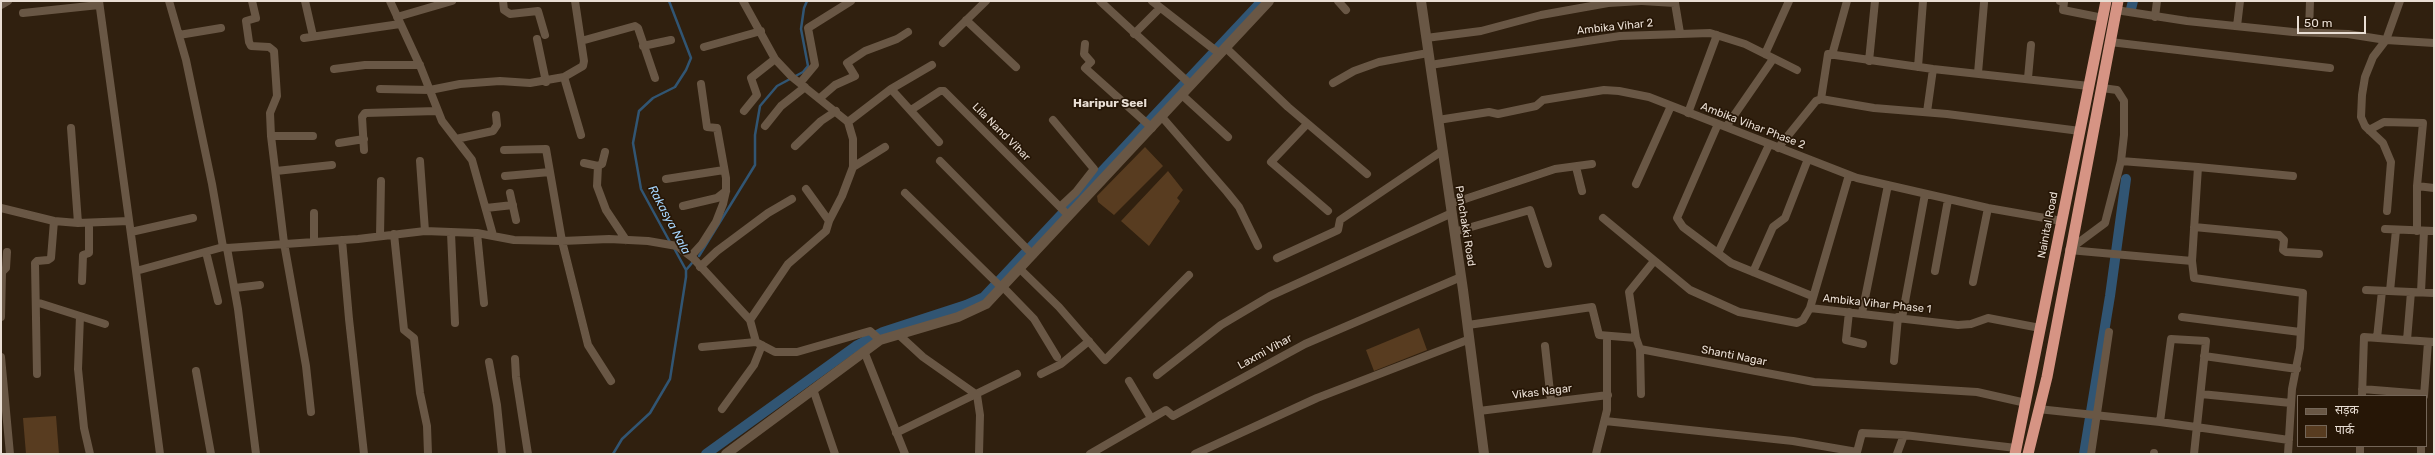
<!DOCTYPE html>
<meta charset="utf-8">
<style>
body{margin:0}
#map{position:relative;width:2435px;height:455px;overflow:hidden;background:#30200f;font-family:Rubik,"Noto Sans Devanagari",sans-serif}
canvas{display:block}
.frame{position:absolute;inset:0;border:2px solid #e9ded4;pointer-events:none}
.legend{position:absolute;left:2297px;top:395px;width:130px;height:52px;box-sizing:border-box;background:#261606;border:1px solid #746658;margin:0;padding:5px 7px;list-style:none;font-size:12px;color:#e9ded4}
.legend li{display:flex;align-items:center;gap:8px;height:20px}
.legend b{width:20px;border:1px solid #746658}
.scale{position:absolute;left:2297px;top:16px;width:69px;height:18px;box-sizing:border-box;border:2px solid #e9ded4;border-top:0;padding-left:5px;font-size:12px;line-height:14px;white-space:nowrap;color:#e9ded4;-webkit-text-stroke:3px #261606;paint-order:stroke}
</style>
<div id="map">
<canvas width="2435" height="455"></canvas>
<div class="frame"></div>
<ul class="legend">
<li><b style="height:5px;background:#695745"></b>सड़क</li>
<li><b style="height:11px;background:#583c20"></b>पार्क</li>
</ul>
<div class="scale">50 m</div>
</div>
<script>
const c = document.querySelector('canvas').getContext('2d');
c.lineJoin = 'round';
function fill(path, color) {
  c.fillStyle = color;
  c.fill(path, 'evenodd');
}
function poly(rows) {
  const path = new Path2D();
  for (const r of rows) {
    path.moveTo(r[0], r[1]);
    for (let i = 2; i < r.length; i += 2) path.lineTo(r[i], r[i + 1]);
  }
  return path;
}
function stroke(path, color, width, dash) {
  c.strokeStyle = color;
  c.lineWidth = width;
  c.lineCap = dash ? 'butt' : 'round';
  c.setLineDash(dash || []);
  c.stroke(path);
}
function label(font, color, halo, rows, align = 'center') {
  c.font = font + ' Rubik,sans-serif';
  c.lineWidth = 3.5;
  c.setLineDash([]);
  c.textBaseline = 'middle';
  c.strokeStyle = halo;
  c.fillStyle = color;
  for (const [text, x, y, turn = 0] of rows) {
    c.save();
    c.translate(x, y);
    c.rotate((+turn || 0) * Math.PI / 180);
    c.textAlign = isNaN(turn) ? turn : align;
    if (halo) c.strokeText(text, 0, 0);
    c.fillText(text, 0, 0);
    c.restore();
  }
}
const green = poly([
 [1145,147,1163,166,1114,215,1098,202,1097,196],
 [1168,171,1183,190,1177,198,1180,201,1149,246,1121,221],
 [1419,328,1427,350,1374,371,1366,350],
 [56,416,59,454,26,454,23,418]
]);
const stream = poly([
 [669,1,691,58,686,70,675,87,653,98,639,111,633,143,641,189,671,244],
 [699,256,755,165,755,135,760,106,777,86,803,72,808,66,801,29,804,8,807,1],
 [686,270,692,263],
 [613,454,622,439,650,413,670,379,686,277,686,270,674,248]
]);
const canal = poly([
 [2131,9,2133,1],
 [706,454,856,346,883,332,966,305,984,297,1262,1],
 [2084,454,2110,296,2126,179]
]);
const minor = poly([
 [99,1,136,271],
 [169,1,186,60,212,184,223,247,227,248,358,239,425,231,477,233,514,240,562,241,609,239,648,241,677,246,693,258,750,320,756,342,775,352,797,352,870,331,880,340],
 [252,1,256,18,246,21,249,42,251,46,269,47,274,51,277,96,270,113,271,136,284,243,306,366,311,412],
 [305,1,313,36],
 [390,1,421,68,442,121,472,160,493,235],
 [503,1,504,10,510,14,538,11,545,35],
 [743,1,775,59,792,77,848,122,853,139,853,167,842,196,829,221,826,231,788,264,750,320],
 [1100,1,1191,85],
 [1152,1,1220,54],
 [1338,1,1346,10],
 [1642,1,1675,3,1675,1],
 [2060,1,2064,2,2063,10,2103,18],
 [1675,3,1680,33],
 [1,5,8,1],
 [2116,10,2187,21,2293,32,2348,34,2386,40,2434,43],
 [23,13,99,5],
 [397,17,452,1],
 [2155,17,2157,1],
 [966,20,1016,67],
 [2237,26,2240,1],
 [2309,32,2310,1],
 [1134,34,1160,8],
 [179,35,221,28],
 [304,38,400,24],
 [1426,38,1481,31,1541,15,1608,3,1641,1],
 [537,39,546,82],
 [581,41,635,26,638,28,655,78],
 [2110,42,2330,68],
 [943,43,986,1],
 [1085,44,1084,54,1091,62,1085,68,1152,128],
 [643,46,671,40],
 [704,47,761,31],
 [1226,48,1288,107,1367,174],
 [1765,54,1789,1],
 [1832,55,1847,1],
 [1869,61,1875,1],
 [1430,65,1620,36,1710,33,1745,44,1797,70],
 [1918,67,1923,1],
 [334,69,365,65,420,65],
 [1978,73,1984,3],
 [564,77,581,135],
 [2028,78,2031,45],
 [800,83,815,65,808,28,851,1],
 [1333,83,1354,71,1379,62,1428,53],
 [2102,88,2117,90,2124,101,2124,135,2121,161,2198,167,2192,261,2194,278,2303,293,2300,348,2292,389,2288,454],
 [380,89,430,90,460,84,500,81,530,83,564,77,583,66,584,61,575,1],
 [891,89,939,142],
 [1182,95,1228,137],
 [820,98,835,85,855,76,847,63,865,51,897,39,908,32],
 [1821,99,1828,54,1933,69,2089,86],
 [911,110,940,91,944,91,1069,216],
 [744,111,757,95,751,78,775,59],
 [1927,112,1933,69],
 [1688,113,1717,35],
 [1162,117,1227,192,1239,207,1258,246],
 [1053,120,1094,169,1076,192,1060,207],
 [1438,120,1489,112,1498,114,1536,106,1543,100,1604,90,1619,91,1649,97,1857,178,1988,208,2062,221],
 [848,122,891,89,932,65],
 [1307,124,1271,162,1328,211],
 [1718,124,1677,218,1683,227,1731,263,1812,296],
 [765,126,781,106,805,87],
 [1726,127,1773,59],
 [71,128,78,223],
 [2369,130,2384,122,2423,123,2417,186,2417,231],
 [271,136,313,136],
 [456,139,493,131,497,125,496,115],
 [339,143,364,139],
 [795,146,821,121,836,111],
 [1778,148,1816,101,1821,99,1874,108,1947,114,2080,131],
 [364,150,362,117,365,113,437,111],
 [504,150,546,149,562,241,588,345,611,381],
 [605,152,602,164,598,166,597,186,606,210,626,240],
 [420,161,425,231],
 [940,161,1033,255],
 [584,163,598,166],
 [853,167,885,147],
 [1576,167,1582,191],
 [2198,167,2293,176],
 [276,171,332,165],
 [505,176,550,172],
 [666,179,724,170],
 [1636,184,1671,106],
 [2417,186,2434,188],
 [806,189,829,221],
 [510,193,516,220],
 [905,193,1002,288],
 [1450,204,1555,169,1592,164],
 [683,206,717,198,726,191],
 [1,208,54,221,78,223,129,221],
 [486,208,513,205],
 [2387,211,2391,162,2383,143,2365,126,2361,117,2362,95,2365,77,2373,57,2386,40,2400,1],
 [314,213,314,241],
 [1603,218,1690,290,1739,312,1797,323,1803,320,1810,308,1958,325,1971,324,1988,318,2040,328],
 [2194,227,2279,235,2284,240,2283,250,2286,252,2319,254],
 [2385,229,2434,231],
 [131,232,193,218],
 [1454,232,1530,210,1548,264],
 [451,233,455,323],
 [477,233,484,303],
 [394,234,404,330,414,338,420,393,427,426,428,454],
 [380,236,381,181],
 [342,240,349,319,364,454],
 [227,248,238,309,256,454],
 [2070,249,2105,223,2121,161],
 [2069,250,2192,261],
 [206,252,218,301],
 [1718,253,1769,145],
 [691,256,702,244,716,222,723,204,726,191,726,178,717,128,707,127,701,84],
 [1277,258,1338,230,1340,220,1442,151],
 [700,267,717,251,768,213,792,199],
 [1020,269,1059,307,1105,360,1189,275],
 [1935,271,1948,200],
 [1753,272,1773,227,1785,218,1808,159],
 [82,281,83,255,89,253,89,223],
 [1973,282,1988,208],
 [1003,287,1034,319,1057,357],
 [235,288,260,285],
 [2366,290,2434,293],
 [2390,291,2396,230],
 [2421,292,2424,231],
 [36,302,80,316],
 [1810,308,1849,175],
 [1849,312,1846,340,1863,344],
 [1862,313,1888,185],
 [1,317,2,272,6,268,7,252],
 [2182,317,2300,332],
 [1902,318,1925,194],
 [1468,325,1592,307,1599,335,1636,338,1640,349,1814,382,1977,392,2026,403],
 [898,334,923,357,977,395,980,415,979,454],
 [1636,338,1629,292,1654,261],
 [2377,338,2382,291],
 [2407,340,2411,292],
 [1545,346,1551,401],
 [702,347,756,342],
 [1640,349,1641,394],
 [864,351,905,454],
 [2204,356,2297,369],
 [1,357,10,454],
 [515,359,516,377,528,454],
 [1894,361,1898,317],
 [489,362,497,405,502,454],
 [196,371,211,454],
 [37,374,35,263,37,261,48,260,51,258,54,221],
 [1041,374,1061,364,1089,341],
 [1157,375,1221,325,1270,296,1452,213],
 [1129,381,1151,418],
 [813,389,835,454],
 [2362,389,2424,394],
 [2201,394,2291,403],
 [2362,396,2364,337,2434,342],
 [2424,396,2428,342],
 [722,409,754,365,762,345],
 [2038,409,2160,422,2289,440],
 [1479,411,1608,395],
 [1605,421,1793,441,1857,452,1862,433,1904,435,1897,454],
 [2160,422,2171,339,2206,341,2194,454],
 [896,433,1017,374],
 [1904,435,2016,448],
 [90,454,84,428,78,369,80,316,105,324],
 [160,454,136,271,223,247],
 [1090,454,1166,410,1173,416,1305,344,1461,277],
 [1195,454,1317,398,1470,339],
 [1596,454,1607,410,1607,337],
 [2091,454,2109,332],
 [2154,454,2154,453],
 [2360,454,2360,446],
 [2421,454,2421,446]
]);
const secondary = poly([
 [1421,1,1463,290,1484,454],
 [726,454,880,340,958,317,986,304,1269,1]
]);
const trunk = poly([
 [2015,454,2106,1],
 [2028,454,2047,377,2118,1]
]);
const streetNames = [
 ["Ambika Vihar 2",1615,27,-6],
 ["Ambika Vihar Phase 2",1753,126,21],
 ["Lila Nand Vihar",1001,132,45],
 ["Nainital Road",2048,225,-79],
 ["Panchakki Road",1465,226,81],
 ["Ambika Vihar Phase 1",1877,304,6],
 ["Laxmi Vihar",1265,352,-29],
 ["Shanti Nagar",1734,356,11],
 ["Vikas Nagar",1542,392,-7]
];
const neighbourhoodNames = [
 ["Haripur Seel",1110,104]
];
const waterNames = [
 ["Rakasya Nala",669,220,62]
];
fill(green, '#583c20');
stroke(stream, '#315573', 2.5);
stroke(canal, '#315573', 10);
stroke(minor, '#695745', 8);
stroke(secondary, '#695745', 10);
stroke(trunk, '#d69484', 11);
label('11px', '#e9ded4', '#261606', streetNames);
label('bold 12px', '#e9ded4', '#261606', neighbourhoodNames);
label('italic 12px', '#a3d2fa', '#261606', waterNames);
</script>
